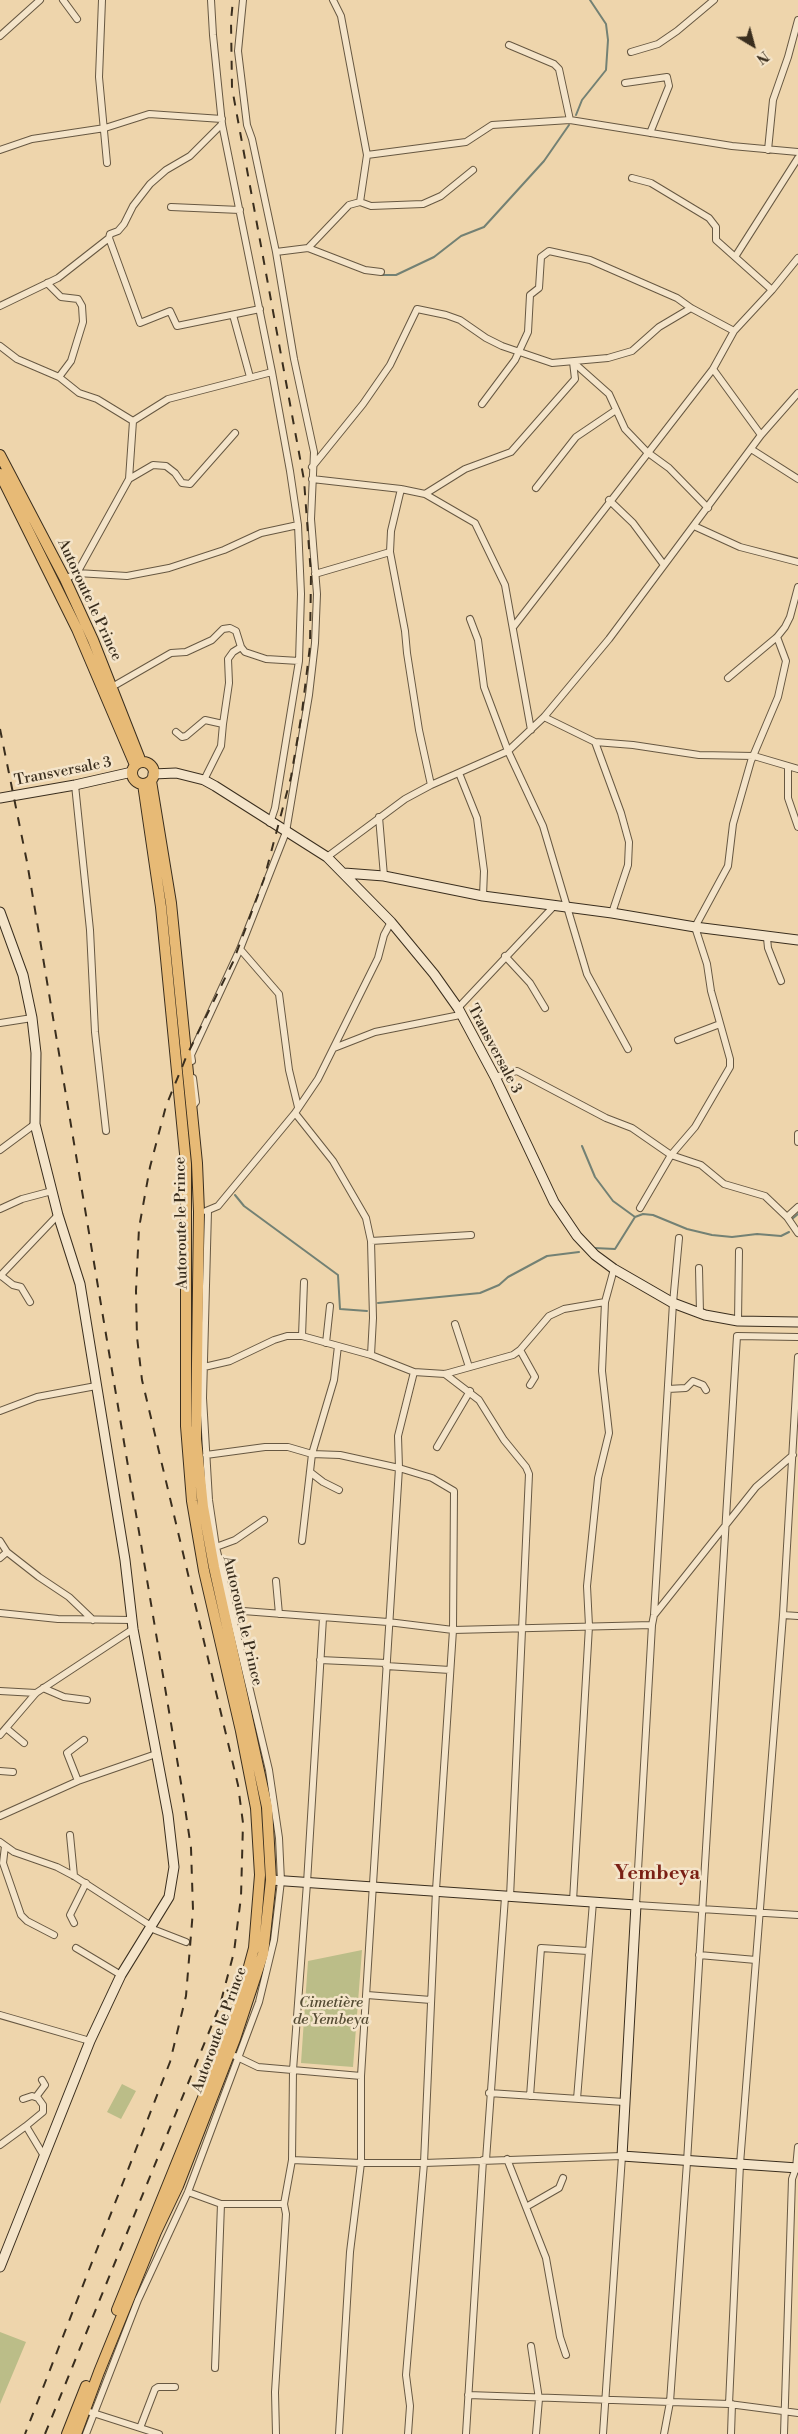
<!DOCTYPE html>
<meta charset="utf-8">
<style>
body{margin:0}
#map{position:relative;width:798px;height:2434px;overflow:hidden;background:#eed5ac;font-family:"Libre Bodoni",serif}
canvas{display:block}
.north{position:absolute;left:728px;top:20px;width:50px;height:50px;-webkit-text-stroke:4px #f4e4c9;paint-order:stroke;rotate:143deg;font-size:14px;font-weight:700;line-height:20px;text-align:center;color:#3a2e1e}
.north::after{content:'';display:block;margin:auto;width:18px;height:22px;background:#3a2e1e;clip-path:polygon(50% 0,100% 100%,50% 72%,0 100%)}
</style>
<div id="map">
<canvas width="798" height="2434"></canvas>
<div class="north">N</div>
</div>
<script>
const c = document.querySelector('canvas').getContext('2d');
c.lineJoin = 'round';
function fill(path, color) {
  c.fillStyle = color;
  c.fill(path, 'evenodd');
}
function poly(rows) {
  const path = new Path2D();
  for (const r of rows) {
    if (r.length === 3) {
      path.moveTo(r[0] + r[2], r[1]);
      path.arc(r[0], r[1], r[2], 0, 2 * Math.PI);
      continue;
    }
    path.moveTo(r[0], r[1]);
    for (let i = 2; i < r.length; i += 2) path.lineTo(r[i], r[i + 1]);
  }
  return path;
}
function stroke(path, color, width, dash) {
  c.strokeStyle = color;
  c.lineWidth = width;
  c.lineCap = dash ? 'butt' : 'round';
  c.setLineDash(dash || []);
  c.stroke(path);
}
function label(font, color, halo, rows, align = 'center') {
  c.font = font + ' "Libre Bodoni",serif';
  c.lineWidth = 5;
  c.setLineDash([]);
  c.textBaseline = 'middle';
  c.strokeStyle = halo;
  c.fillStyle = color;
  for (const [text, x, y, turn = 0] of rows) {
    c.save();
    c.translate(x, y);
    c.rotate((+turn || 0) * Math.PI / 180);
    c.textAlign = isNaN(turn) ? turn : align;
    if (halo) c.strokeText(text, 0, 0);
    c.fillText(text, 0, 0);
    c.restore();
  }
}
const green = poly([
 [362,1950,353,2067,301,2063,308,1961],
 [122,2084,136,2091,121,2119,107,2112],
 [0,2332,26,2342,0,2404]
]);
const stream = poly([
 [576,115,582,100,606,70,608,40,606,24,590,0],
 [381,275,396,275,434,257,461,236,484,227,544,161,569,125],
 [582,1146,595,1177,613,1201,635,1217],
 [235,1195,244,1206,338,1275,340,1309,367,1311],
 [792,1219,798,1214],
 [594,1248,615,1249,635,1217,643,1214,653,1215,687,1229,712,1235,732,1237,757,1234,781,1236,789,1232],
 [378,1303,480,1293,499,1285,508,1277,547,1256,579,1252]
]);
const street = poly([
 [63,0,77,19],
 [102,0,99,77,107,163],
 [211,0,213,35,222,124,272,372,290,471,298,525,301,594,299,661,275,808,270,823],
 [0,36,40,0],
 [509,45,554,64,559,69,570,120],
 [631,52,658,44,677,31,714,0],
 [625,83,667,77,669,86,650,133],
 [0,150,32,139,105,128,149,114,222,119],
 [768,150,773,100,788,57,798,20],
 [367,155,466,142,492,125,570,120,732,146,798,152],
 [632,178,651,183,709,218,716,227,716,240,772,290],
 [360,202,371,206,423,204,441,196,473,170],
 [171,207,240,210],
 [109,238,110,234,118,231,124,224,133,206,150,184,166,170,190,156,222,124],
 [308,248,349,205,360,202,367,155,341,16,333,0],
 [276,252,308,248,365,270,381,272],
 [735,257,798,158],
 [47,283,61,297,78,299,82,306,83,322,71,361,59,377],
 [0,306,58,278,109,238,140,323,170,311,177,326,260,309],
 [233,315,250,377],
 [0,346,17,359,59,377,79,393,97,399,133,421,129,479,77,573,65,579],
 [573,362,609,394,625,429,647,452,669,468,708,508],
 [713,369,761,435],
 [482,404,515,360,528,332,530,295,539,288,541,257,549,251,590,260,677,298,691,308,734,331],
 [133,421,168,399,272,372],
 [751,449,798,479],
 [312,467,363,404,390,365,417,309,446,315,460,320,486,338,502,346,552,363,608,358,632,351,659,327,691,308],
 [129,479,153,465,166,466,175,473,182,483,190,484,235,433],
 [312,479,401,489,425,494,475,523,505,585,531,730],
 [536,488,576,437,616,410],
 [401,489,391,531,390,552,405,631,407,653,419,730,431,785],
 [425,494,465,469,511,452,575,379,573,362],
 [609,500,633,523,664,565],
 [694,526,740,547,798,562],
 [77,573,127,576,169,568,224,550,261,533,298,525],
 [315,574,390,552],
 [470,619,478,640,484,687,508,751,543,826,587,974,628,1049],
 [514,626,713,369,734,331,772,290,798,258],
 [728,678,777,637,785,627,790,617,798,587],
 [112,687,171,653,186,652,212,640,223,629,230,628,236,631,241,647,245,652,266,659,299,661],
 [544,717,595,742,633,745,699,755,754,756,798,769],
 [223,724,229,683,228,659,233,652,241,647],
 [176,732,182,737,186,736,205,720,223,724,221,746,204,780],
 [595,742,621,813,629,842,628,865,612,913],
 [788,766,788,798,798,827],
 [459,773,477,818,484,871,483,896],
 [75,785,90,930,95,1032,106,1131],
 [379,817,384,876],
 [327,857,405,799,431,785,508,751,544,717,609,639,761,435,798,393],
 [767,938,768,948,781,981],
 [240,949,279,994,289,1070,298,1107],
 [505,956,530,983,545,1008],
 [458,1008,554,906],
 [0,1023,32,1018],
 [678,1040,720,1024],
 [334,1048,375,1032,460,1015],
 [192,1061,191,1055,240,949,286,832,309,695,315,643,317,594,311,519,314,452,294,359,276,252,252,139,247,125,238,51,243,0],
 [495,1077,517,1071,606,1118,632,1128,671,1155,701,1165,724,1184,765,1196,787,1217,798,1233],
 [192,1107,196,1102,193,1078],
 [295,1113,333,1161,366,1218,371,1241,373,1318,371,1355],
 [798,1134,798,1142],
 [0,1150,35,1124],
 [640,1208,671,1155,695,1127,730,1067,730,1059,711,991,707,964,695,927,728,866,733,824,751,761,778,697,786,661,777,637],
 [0,1209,22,1199,52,1191],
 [206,1211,218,1206,295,1113,318,1079,378,958,384,935,391,922],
 [787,1217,798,1207],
 [679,1238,673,1303,654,1615,652,1625,636,1905,798,1915],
 [371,1241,471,1235],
 [699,1268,700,1313],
 [0,1275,13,1285,21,1287,30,1302],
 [0,1276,58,1215],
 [738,1321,739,1251],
 [455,1324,469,1367],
 [302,1336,304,1282],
 [326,1343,330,1306],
 [520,1350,535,1377,530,1385],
 [204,1367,230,1361,274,1340,287,1336,302,1336,371,1355,414,1372,445,1374,513,1355,520,1350,549,1316,564,1309,605,1302],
 [445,1374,479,1400,504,1440,526,1467,529,1474,510,1897],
 [668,1389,686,1388,693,1381,703,1385,706,1390],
 [0,1411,37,1397,96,1386],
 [437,1447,470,1391],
 [206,1455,265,1447,288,1447,312,1454,340,1455,399,1468,432,1478,454,1491,453,1630,436,1890,424,2163,406,2375,410,2406,408,2434],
 [310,1472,323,1482,339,1490],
 [0,1541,7,1552,39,1577,69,1597,93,1620],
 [302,1541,312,1454,334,1380,338,1346],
 [216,1547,235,1540,264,1520],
 [0,1558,7,1552],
 [276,1581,279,1614],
 [230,1610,388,1622,453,1630,652,1625],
 [0,1613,58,1619,132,1620],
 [655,1614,756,1487,793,1455],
 [783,1615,798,1616],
 [320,1660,386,1663],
 [386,1666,450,1670],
 [43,1688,64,1697,87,1700],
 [0,1691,36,1693],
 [6,1728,24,1743],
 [0,1735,36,1693,133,1629],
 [0,1771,13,1772],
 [78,1781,67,1753,84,1740],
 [0,1816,78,1781,156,1754],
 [70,1835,74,1876],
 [0,1842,14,1852,57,1867,74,1876,151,1926],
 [5,1846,3,1863,21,1915,27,1921,54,1935],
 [573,1901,589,1626,587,1586,598,1478,609,1433,602,1371,605,1302,614,1269],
 [74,1923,70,1915,86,1883],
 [150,1928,186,1942],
 [76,1948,121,1975],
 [699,1955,756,1960],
 [367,1995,431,2000],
 [0,2015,90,2041],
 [235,2056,258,2067,361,2076],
 [489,2093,624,2102],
 [530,2096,541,1948,588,1951],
 [36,2097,45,2085,42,2080],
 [23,2099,32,2096,38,2098,43,2105,43,2112,26,2126,44,2156],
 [577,2099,593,1902],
 [0,2145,26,2126],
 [507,2159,546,2258,560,2337,566,2355],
 [292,2160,361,2163,424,2163,622,2156,603,2434],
 [486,2160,505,1897],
 [188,2192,221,2204,284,2204],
 [526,2207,559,2188,563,2178],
 [531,2346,539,2399,536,2434],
 [215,2368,221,2204],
 [468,2395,729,2404,798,2413],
 [729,2404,740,2164,783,1615,798,1357],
 [90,2412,159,2434],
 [140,2428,155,2389,158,2387,175,2387],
 [86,2434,138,2300,188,2192,259,2002,274,1940,281,1881,279,1838,269,1770,216,1547,209,1500,203,1398,208,1211],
 [276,2434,275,2392,286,2214,284,2204,292,2160,293,2070,307,1883,323,1618],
 [339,2434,350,2252,361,2163,361,2076,399,1468,398,1436,414,1372],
 [466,2434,483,2160],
 [664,2434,670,2402,687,2162,737,1336,798,1337],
 [731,2434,732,2404],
 [784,2434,792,2179,796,2168,798,2147]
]);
const secondary = poly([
 [153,774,176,773,204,780,215,786,327,857,391,922,434,974,458,1008,495,1077,554,1202,577,1236,595,1255,614,1269,673,1303,705,1315,738,1321,798,1322],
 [0,798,75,785,132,772],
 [344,873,384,876,483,896,612,913,695,927,798,940],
 [0,912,23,975,32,1018,36,1053,35,1124,58,1215,80,1284,125,1560,133,1629,168,1815,174,1867,169,1897,121,1975,90,2041,0,2267],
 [271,1880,636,1905,622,2156,798,2168]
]);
const primary = poly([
 [0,455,65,579,93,640,141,762],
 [0,474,77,629,135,765],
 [143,773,11],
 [117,2310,222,2051,241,1996,254,1948,260,1875,256,1808,241,1731,204,1571,192,1501,186,1426,186,1164,161,907,143,784],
 [67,2434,86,2386],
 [76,2434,99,2372,156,2232,178,2186,235,2039,263,1954,271,1880,267,1807,214,1567,203,1507,196,1439,199,1212,197,1163,171,903,151,781]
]);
const rail = poly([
 [0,729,27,862,184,1801,191,1848,193,1910,186,1996,170,2062,25,2434],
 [45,2434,220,2005,234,1952,241,1897,243,1823,238,1785,142,1380,137,1337,136,1291,139,1228,150,1167,166,1106,187,1055,233,962,264,879,291,777,302,712,310,646,311,575,304,480,232,88,231,21,233,0]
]);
const streetNames = [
 ["Autoroute le Prince",89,600,65],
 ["Transversale 3",63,772,-11],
 ["Transversale 3",494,1049,62],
 ["Autoroute le Prince",182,1223,-91],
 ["Autoroute le Prince",242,1621,77],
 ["Autoroute le Prince",220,2030,-70]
];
const parkNames = [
 ["Cimetière",331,2003],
 ["de Yembeya",331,2020]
];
const districtNames = [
 ["Yembeya",657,1874]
];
fill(green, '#bbbd88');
stroke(stream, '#738174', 2);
stroke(street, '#675842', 8);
stroke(secondary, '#3a2e1e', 11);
stroke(primary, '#3a2e1e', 12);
stroke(street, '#f4e4c9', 6);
stroke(secondary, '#f4e4c9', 9);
stroke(primary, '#e7ba76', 10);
stroke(rail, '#3a2e1e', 2, [9, 9]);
label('15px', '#3a2e1e', '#f4e4c9', streetNames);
label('italic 15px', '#544b33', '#f4e4c9', parkNames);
label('bold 20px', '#7a1f14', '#f4e4c9', districtNames);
</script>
